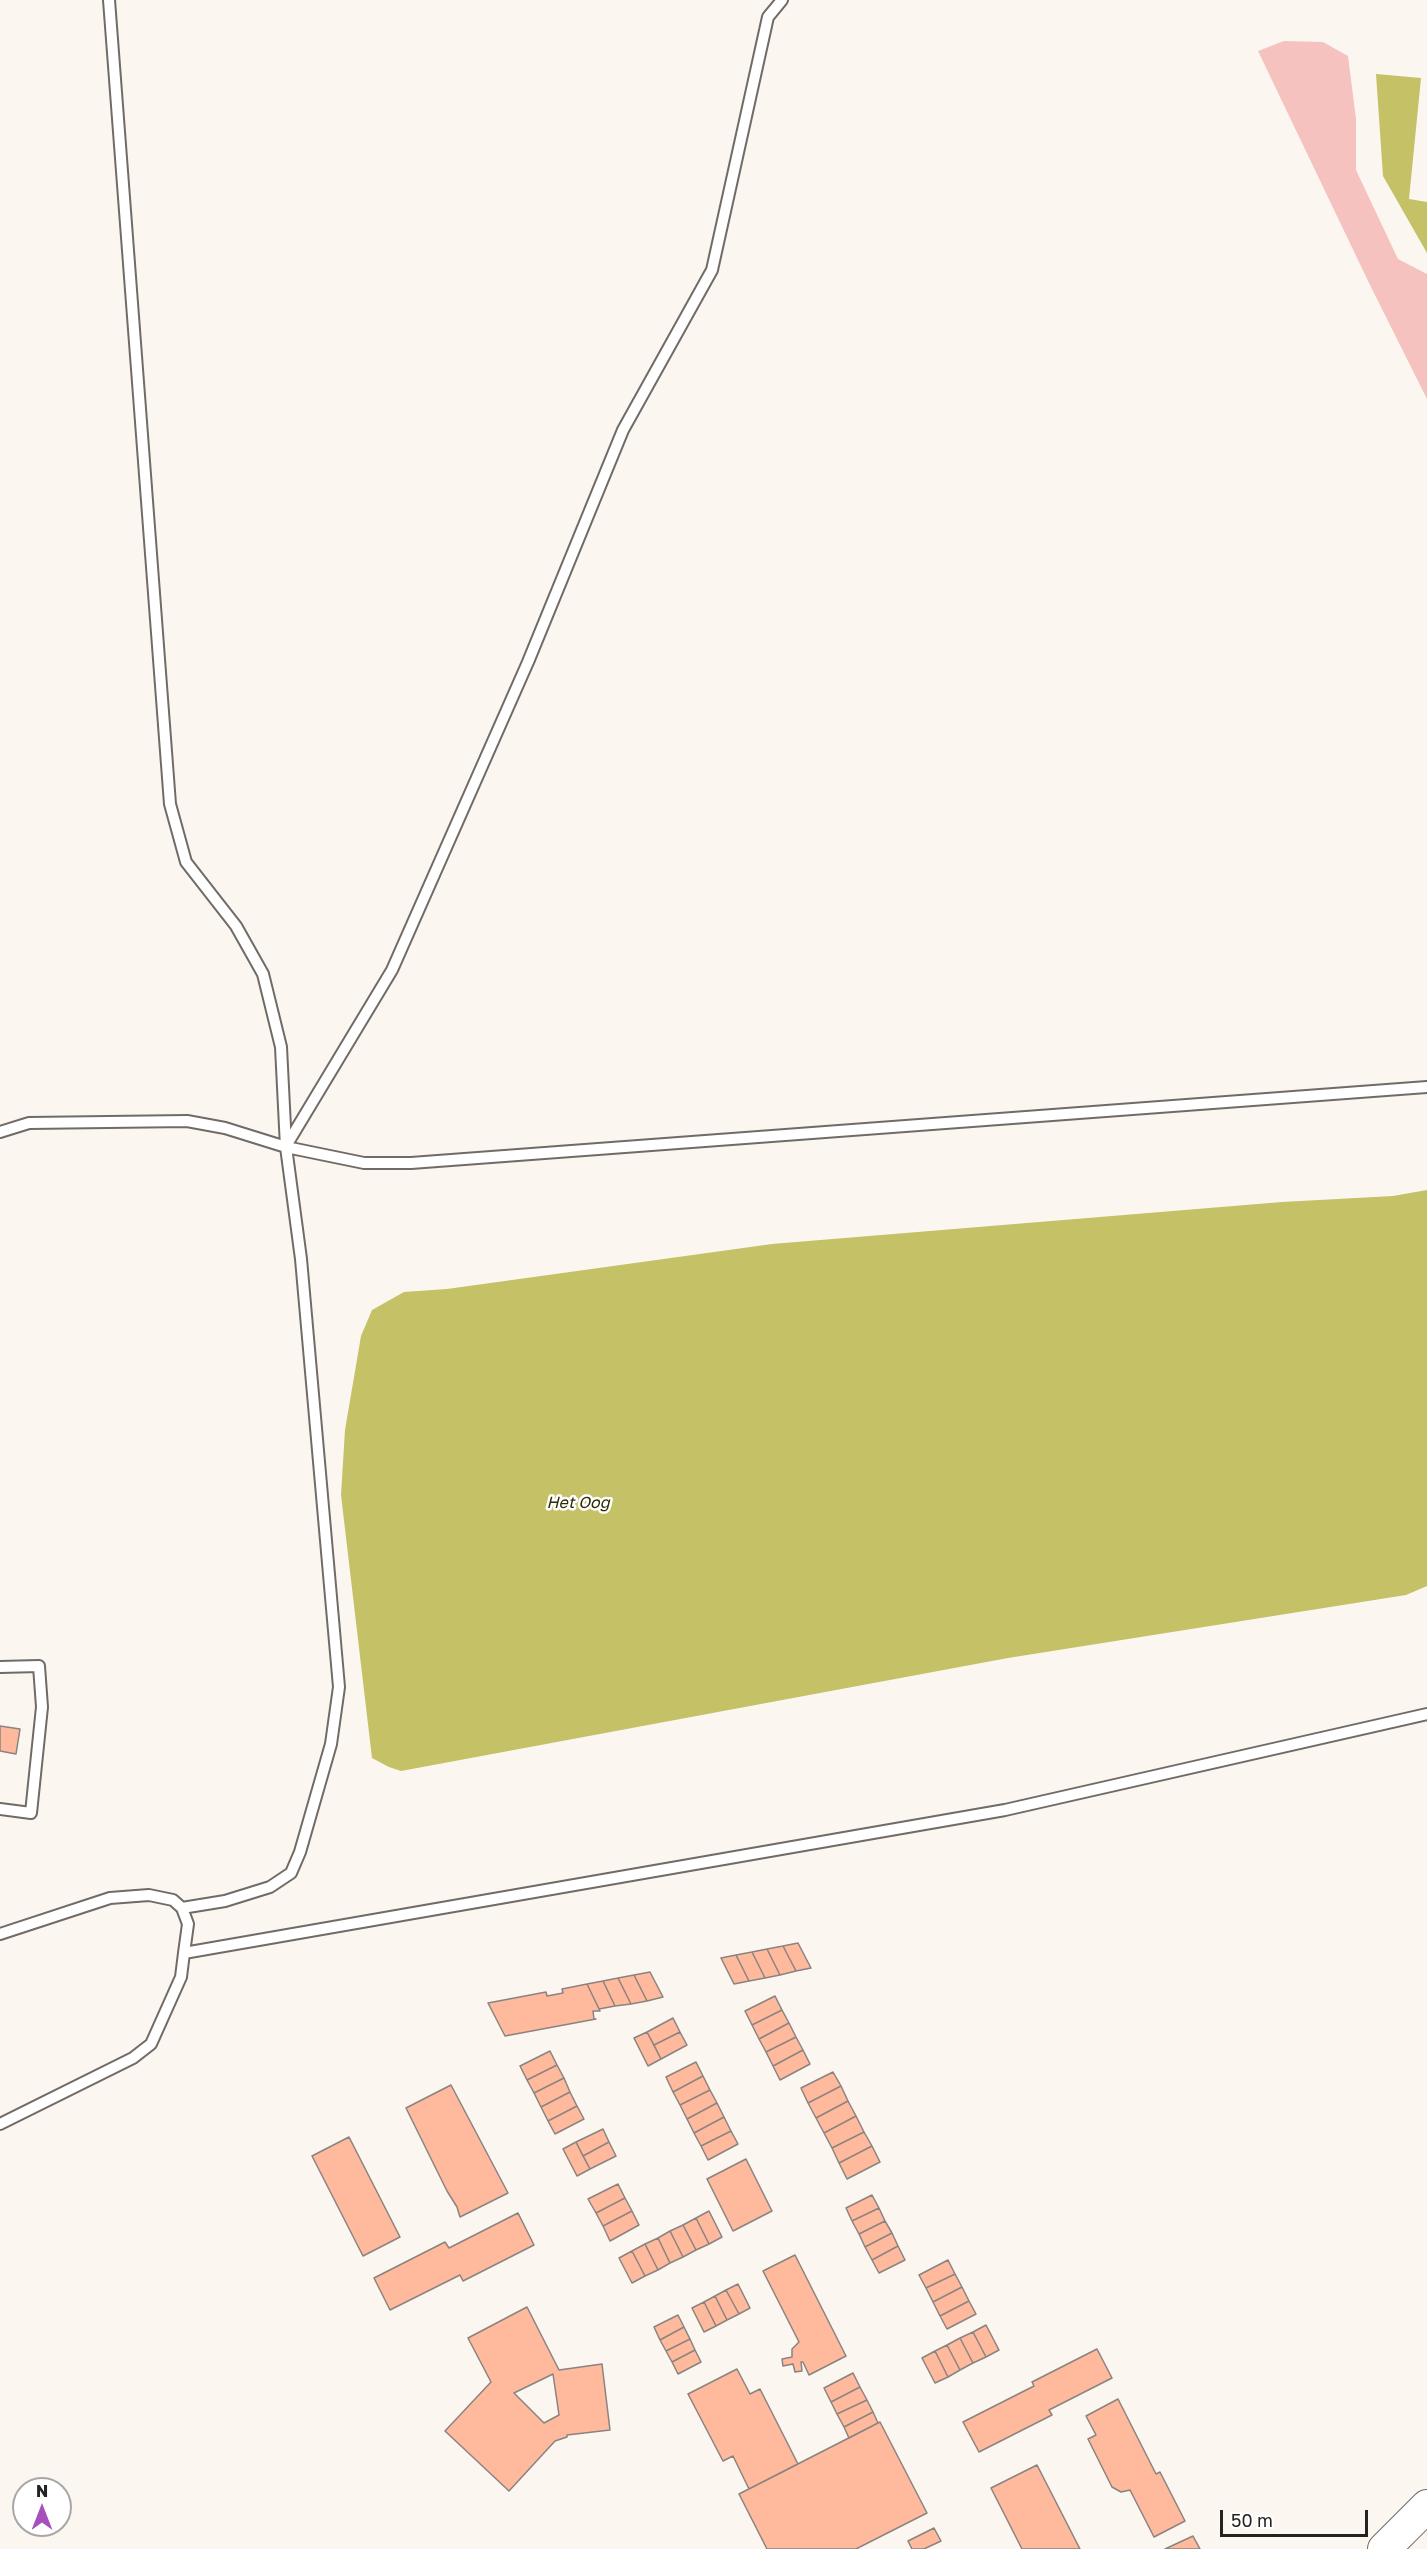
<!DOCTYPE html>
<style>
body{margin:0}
#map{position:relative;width:1427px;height:2549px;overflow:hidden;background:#fcf6f0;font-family:"Golos Text",sans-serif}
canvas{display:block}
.north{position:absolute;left:12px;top:2477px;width:60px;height:60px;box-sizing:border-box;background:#fff;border:2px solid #a8a7a6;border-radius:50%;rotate:0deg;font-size:16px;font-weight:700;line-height:24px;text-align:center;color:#252321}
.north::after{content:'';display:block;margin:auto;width:21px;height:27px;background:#a650bd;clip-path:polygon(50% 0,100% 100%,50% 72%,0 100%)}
.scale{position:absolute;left:1220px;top:2510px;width:148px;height:27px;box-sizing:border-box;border:3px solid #252321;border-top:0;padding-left:8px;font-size:18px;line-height:21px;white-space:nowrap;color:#252321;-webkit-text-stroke:4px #fff;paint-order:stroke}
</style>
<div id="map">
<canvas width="1427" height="2549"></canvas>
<div class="north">N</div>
<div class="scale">50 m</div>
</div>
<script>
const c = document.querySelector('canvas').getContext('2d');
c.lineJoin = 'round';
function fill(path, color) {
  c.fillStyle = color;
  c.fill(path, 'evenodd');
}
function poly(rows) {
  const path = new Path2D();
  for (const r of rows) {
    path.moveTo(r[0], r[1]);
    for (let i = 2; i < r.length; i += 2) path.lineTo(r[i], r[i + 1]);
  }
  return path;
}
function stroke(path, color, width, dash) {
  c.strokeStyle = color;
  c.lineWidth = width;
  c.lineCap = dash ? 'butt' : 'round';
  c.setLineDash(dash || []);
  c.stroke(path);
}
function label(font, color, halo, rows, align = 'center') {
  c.font = font + ' "Golos Text",sans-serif';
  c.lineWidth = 5;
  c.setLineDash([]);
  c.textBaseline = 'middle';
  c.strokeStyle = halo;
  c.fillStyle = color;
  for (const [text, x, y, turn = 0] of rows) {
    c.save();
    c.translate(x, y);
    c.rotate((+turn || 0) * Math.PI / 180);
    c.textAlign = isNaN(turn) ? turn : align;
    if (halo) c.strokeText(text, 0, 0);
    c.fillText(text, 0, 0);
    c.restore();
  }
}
const green = poly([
 [1284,41,1323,42,1348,56,1356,119,1356,170,1398,259,1427,274,1427,399,1369,283,1258,51]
]);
const water = poly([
 [1376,74,1421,78,1409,199,1427,202,1427,253,1383,176],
 [1427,1190,1427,1586,1406,1595,1008,1658,401,1771,389,1767,372,1758,341,1495,345,1430,361,1336,372,1310,404,1292,447,1289,772,1244,1282,1202,1393,1196]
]);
const building = poly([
 [0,1726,20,1729,16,1754,0,1751,0,1726],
 [798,1943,811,1968,796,1971,783,1946,798,1943],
 [783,1946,796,1971,780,1975,767,1949,783,1946],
 [767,1949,780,1975,765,1978,752,1952,767,1949],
 [752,1952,765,1978,749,1981,736,1955,752,1952],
 [736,1955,749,1981,734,1984,721,1958,736,1955],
 [650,1972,663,1997,647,2001,634,1975,650,1972],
 [634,1975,647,2001,631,2004,618,1978,634,1975],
 [618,1978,631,2004,615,2006,603,1981,618,1978],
 [603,1981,615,2006,599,2009,587,1984,603,1981],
 [587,1984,600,2011,593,2011,594,2019,596,2019,505,2036,488,2003,546,1992,547,1996,563,1993,562,1989,587,1984],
 [775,1996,782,2010,752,2025,745,2011,775,1996],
 [782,2010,789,2023,759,2039,752,2025,782,2010],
 [673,2018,680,2032,654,2045,647,2032,673,2018],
 [789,2023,796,2037,766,2052,759,2039,789,2023],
 [647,2032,661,2059,648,2066,634,2038,647,2032],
 [680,2032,687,2045,661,2059,654,2045,680,2032],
 [796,2037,803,2050,773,2066,766,2052,796,2037],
 [803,2050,810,2064,780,2080,773,2066,803,2050],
 [550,2051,557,2065,527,2080,520,2066,550,2051],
 [696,2062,703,2076,673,2092,666,2077,696,2062],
 [557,2065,564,2078,534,2093,527,2080,557,2065],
 [833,2072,841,2086,808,2103,801,2088,833,2072],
 [703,2076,710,2090,680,2105,673,2092,703,2076],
 [564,2078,570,2092,541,2107,534,2093,564,2078],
 [451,2085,508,2193,460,2217,457,2207,447,2191,406,2108,451,2085],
 [841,2086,848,2101,816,2118,808,2103,841,2086],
 [710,2090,717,2103,687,2119,680,2105,710,2090],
 [570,2092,577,2106,548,2121,541,2107,570,2092],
 [848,2101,856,2116,824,2133,816,2118,848,2101],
 [717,2103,724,2117,694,2133,687,2119,717,2103],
 [577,2106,584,2119,555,2134,548,2121,577,2106],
 [856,2116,864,2132,832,2148,824,2133,856,2116],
 [724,2117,731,2131,701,2146,694,2133,724,2117],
 [603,2129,609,2142,583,2156,576,2142,603,2129],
 [731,2131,738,2144,708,2160,701,2146,731,2131],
 [864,2132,872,2146,839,2163,832,2148,864,2132],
 [349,2137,400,2237,363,2256,312,2156,349,2137],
 [576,2142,590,2169,577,2176,563,2149,576,2142],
 [609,2142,616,2156,590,2169,583,2156,609,2142],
 [872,2146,880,2162,847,2179,839,2163,872,2146],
 [746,2159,772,2211,733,2231,707,2179,746,2159],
 [618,2184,625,2198,596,2213,588,2199,618,2184],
 [872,2195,879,2208,852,2221,846,2208,872,2195],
 [625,2198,632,2211,603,2226,596,2213,625,2198],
 [879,2208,885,2221,859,2234,852,2221,879,2208],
 [632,2211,639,2225,610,2241,603,2226,632,2211],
 [709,2211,722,2237,709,2244,696,2218,709,2211],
 [518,2213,534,2245,463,2281,460,2275,390,2310,374,2278,445,2242,449,2248,518,2213],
 [696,2218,709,2244,696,2250,683,2225,696,2218],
 [885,2221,892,2233,865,2247,859,2234,885,2221],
 [683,2225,696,2250,683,2257,670,2231,683,2225],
 [670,2231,683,2257,670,2263,658,2238,670,2231],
 [892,2233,898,2246,872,2260,865,2247,892,2233],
 [658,2238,670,2263,658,2270,645,2244,658,2238],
 [645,2244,658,2270,645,2276,632,2251,645,2244],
 [898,2246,905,2260,879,2273,872,2260,898,2246],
 [632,2251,645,2276,632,2283,619,2258,632,2251],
 [795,2255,846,2356,809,2375,803,2362,801,2362,802,2371,795,2372,793,2364,783,2366,782,2359,792,2357,792,2349,799,2342,763,2271,795,2255],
 [948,2260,955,2274,926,2288,919,2275,948,2260],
 [955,2274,962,2287,933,2302,926,2288,955,2274],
 [738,2284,750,2308,739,2314,726,2290,738,2284],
 [962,2287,969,2301,940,2316,933,2302,962,2287],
 [726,2290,739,2314,727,2320,715,2296,726,2290],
 [715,2296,727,2320,716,2326,704,2302,715,2296],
 [969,2301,976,2314,947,2329,940,2316,969,2301],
 [704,2302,716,2326,704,2332,692,2308,704,2302],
 [527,2307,559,2370,602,2364,610,2430,567,2435,567,2437,555,2441,509,2491,445,2431,491,2382,468,2338,527,2307],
 [553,2374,559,2415,544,2423,514,2393,553,2374],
 [678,2315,684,2327,660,2340,654,2327,678,2315],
 [986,2325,999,2350,986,2357,973,2332,986,2325],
 [684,2327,690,2339,666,2351,660,2340,684,2327],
 [973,2332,986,2357,973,2363,960,2338,973,2332],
 [960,2338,973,2363,960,2370,947,2345,960,2338],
 [690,2339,695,2350,672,2362,666,2351,690,2339],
 [947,2345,960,2370,948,2377,935,2351,947,2345],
 [1097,2349,1112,2378,1049,2410,1052,2415,979,2452,963,2422,1034,2386,1032,2382,1097,2349],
 [695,2350,701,2362,678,2374,672,2362,695,2350],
 [935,2351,948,2377,935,2383,922,2358,935,2351],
 [737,2369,750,2394,760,2389,798,2464,749,2489,733,2456,723,2461,688,2394,737,2369],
 [853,2373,860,2387,831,2402,824,2388,853,2373],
 [860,2387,867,2400,837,2414,831,2402,860,2387],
 [1118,2399,1156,2474,1160,2472,1185,2521,1154,2537,1130,2490,1121,2492,1112,2487,1088,2439,1096,2435,1086,2416,1118,2399],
 [867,2400,873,2412,844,2427,837,2414,867,2400],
 [873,2412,878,2423,849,2438,844,2427,873,2412],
 [880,2422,927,2513,856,2549,767,2549,739,2494,880,2422],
 [1037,2465,1080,2549,1022,2549,991,2488,1037,2465],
 [934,2528,941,2541,924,2549,912,2549,908,2541,934,2528],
 [1193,2536,1200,2549,1165,2549,1193,2536]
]);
const lane = poly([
 [109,0,170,804,186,862,236,926,263,974,281,1047,286,1147,301,1259,339,1687,331,1744,300,1852,291,1873,270,1887,225,1901,182,1908],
 [0,1132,29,1123,187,1121,225,1128,286,1147,364,1163,411,1163,1427,1087],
 [286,1146,392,970,528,662,623,430,712,270,768,17,782,0],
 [0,1667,39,1666,42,1707,31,1813,0,1809],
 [0,1934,110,1898,149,1895,173,1900,182,1908,188,1924,184,1953],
 [0,2124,133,2058,151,2044,181,1977,184,1953,1005,1810,1427,1714]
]);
const secondary = poly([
 [1384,2549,1427,2506]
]);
const waterNames = [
 ["Het Oog",578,1503]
];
fill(green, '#f6c2bf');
fill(water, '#c4c167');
fill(building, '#ffb99d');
stroke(building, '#8a8380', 1.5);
stroke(lane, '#706b66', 14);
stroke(secondary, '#706b66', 34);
stroke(lane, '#fff', 10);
stroke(secondary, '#fff', 32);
label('italic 16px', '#2f2c04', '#fff', waterNames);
</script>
